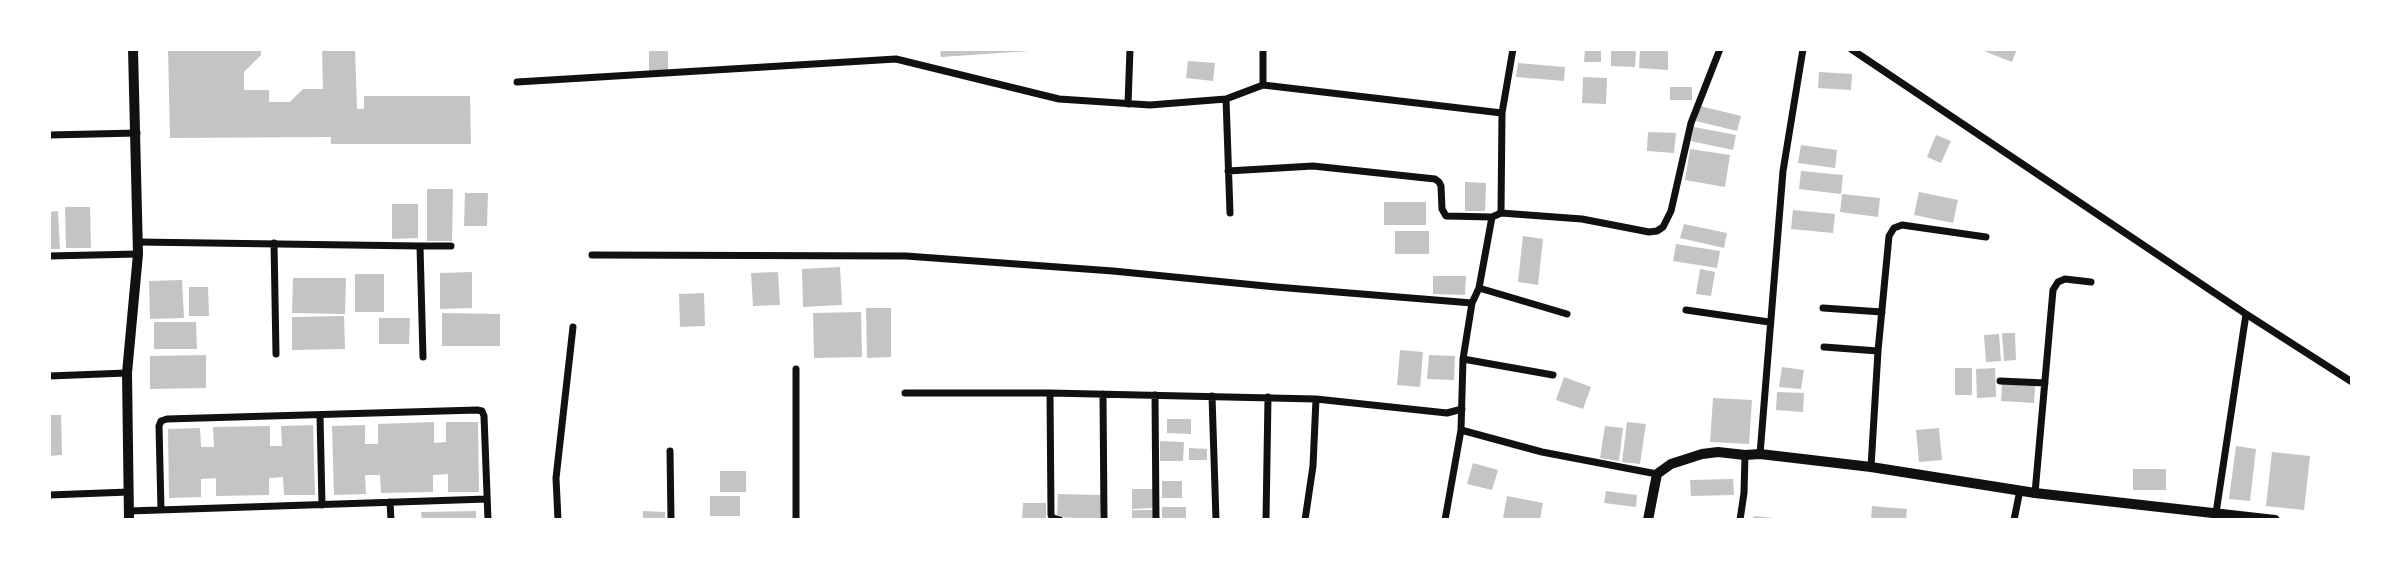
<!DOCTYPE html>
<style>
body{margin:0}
#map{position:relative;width:2401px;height:569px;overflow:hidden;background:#fff;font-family:"Work Sans",sans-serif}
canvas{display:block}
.frame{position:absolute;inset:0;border:51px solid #fff;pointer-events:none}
</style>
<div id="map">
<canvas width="2401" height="569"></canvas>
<div class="frame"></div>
</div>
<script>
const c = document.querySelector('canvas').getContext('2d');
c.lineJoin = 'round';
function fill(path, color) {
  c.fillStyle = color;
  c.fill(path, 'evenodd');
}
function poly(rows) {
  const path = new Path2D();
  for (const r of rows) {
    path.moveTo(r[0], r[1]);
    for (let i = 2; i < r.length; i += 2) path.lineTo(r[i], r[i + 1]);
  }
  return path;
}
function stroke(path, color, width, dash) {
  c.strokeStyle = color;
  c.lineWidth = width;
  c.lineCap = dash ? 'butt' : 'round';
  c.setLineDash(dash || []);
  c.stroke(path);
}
const building = poly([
 [168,49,261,49,261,55,244,72,244,90,269,90,269,102,290,102,303,89,323,89,322,49,355,49,357,109,364,109,364,96,470,96,471,144,331,144,331,137,170,138],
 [649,49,668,49,668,73,649,73],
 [940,49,1030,49,1030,51,941,57],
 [1585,49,1601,49,1601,62,1584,62],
 [1611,49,1636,49,1635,67,1611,66],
 [1640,49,1668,49,1668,70,1639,68],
 [1985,49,2017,49,2012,62,1984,51],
 [1188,61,1215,63,1213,81,1186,78],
 [1518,63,1565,67,1564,81,1516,77],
 [1819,72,1852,74,1851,90,1818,88],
 [1583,77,1607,78,1606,104,1582,103],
 [1670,87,1692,87,1692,100,1670,100],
 [1700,106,1741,116,1737,131,1696,121],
 [1694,127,1736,135,1733,150,1691,141],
 [1648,132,1676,133,1674,153,1647,151],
 [1936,135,1951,141,1941,163,1927,157],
 [1801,145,1837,150,1835,168,1798,163],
 [1690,149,1730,155,1725,187,1685,180],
 [1801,171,1843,175,1841,194,1799,189],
 [1465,182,1486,183,1485,211,1465,211],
 [427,189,453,189,452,241,427,241],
 [1919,192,1958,200,1953,223,1914,215],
 [465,193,488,193,487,226,464,226],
 [1842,194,1880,198,1878,217,1840,212],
 [1384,202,1426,202,1426,225,1384,225],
 [392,204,418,204,418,238,392,239],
 [65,207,90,207,91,248,66,248],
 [1793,210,1835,214,1833,233,1791,229],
 [58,211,60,249,49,249,49,212],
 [1684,224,1727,233,1724,248,1680,238],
 [1395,231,1429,231,1429,254,1395,254],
 [1523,236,1543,239,1538,285,1518,282],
 [1676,244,1720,251,1717,268,1673,261],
 [840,267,842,305,803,307,802,269],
 [1700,269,1715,272,1711,296,1696,294],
 [472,272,472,308,440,309,440,273],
 [778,272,780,305,753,306,751,273],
 [355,274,384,274,384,312,355,312],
 [1433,276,1466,276,1465,295,1433,294],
 [293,278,346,278,345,314,292,313],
 [182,280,184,318,150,319,149,281],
 [189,287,208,287,209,316,189,316],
 [704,293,705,326,680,327,679,294],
 [866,308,891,308,891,357,867,358],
 [861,312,862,357,814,358,813,313],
 [442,313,500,314,500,346,442,346],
 [344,316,345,349,292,350,292,317],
 [379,318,410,318,409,344,379,344],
 [154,322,196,322,197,349,154,349],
 [2002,333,2015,333,2016,360,2004,361],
 [1999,334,2001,361,1986,362,1984,335],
 [1400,350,1423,352,1420,387,1397,385],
 [206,355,206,388,150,389,150,356],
 [1429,355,1455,356,1454,380,1427,379],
 [1782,367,1804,370,1801,389,1779,387],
 [1955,368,1972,368,1972,395,1955,395],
 [1995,368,1996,397,1977,398,1976,369],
 [1564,377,1591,387,1583,409,1556,400],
 [2002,384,2035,386,2034,403,2001,401],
 [1777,392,1804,393,1803,412,1776,410],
 [1713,398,1752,400,1749,444,1710,442],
 [49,415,61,415,62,455,49,456],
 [1167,419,1191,419,1191,434,1167,433],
 [434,422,434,443,446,442,446,422,478,422,479,492,448,492,448,474,433,475,433,492,381,493,380,475,365,475,366,494,334,495,332,426,365,425,365,444,378,444,378,424],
 [1627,422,1646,424,1640,464,1622,462],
 [313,425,315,495,284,495,283,477,269,478,269,495,216,496,216,478,201,479,201,497,169,498,168,429,200,428,201,447,214,447,213,427,270,426,270,446,282,446,281,426],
 [1605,426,1623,428,1619,461,1600,458],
 [1939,428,1942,460,1919,462,1916,430],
 [1160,441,1184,442,1183,461,1160,461],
 [2236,446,2256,449,2250,501,2229,499],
 [1189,448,1207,449,1207,460,1189,460],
 [2272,452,2310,456,2304,510,2266,506],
 [1473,463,1498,470,1492,490,1467,484],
 [2133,469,2166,469,2166,490,2133,490],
 [720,471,746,471,746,492,720,492],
 [1733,479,1734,495,1691,496,1690,480],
 [1162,481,1182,481,1182,498,1162,498],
 [1132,489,1153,489,1154,508,1132,509],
 [1606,491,1637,495,1636,507,1604,503],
 [1058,494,1101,495,1100,519,1057,517],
 [710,496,740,496,740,516,710,516],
 [1507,496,1543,503,1540,520,1503,518],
 [1023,503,1046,503,1046,520,1022,520],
 [1872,506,1907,509,1906,520,1871,520],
 [1162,507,1186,507,1186,520,1162,520],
 [1132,510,1153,510,1154,520,1132,520],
 [476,511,476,520,422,520,421,512],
 [643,511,665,512,665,520,643,520],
 [1754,516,1774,518,1773,520,1753,520]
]);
const minor = poly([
 [1851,49,2246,314,2352,382],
 [517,82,896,59,1059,99,1150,105,1226,99,1263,85,1502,113],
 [1263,85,1263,49],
 [1226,99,1230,213],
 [1128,104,1130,49],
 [49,135,137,133],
 [1228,171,1313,166,1435,179,1439,182,1441,186,1442,209,1446,216,1492,217],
 [1501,213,1582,219,1649,232,1657,231,1663,227,1671,211,1691,123,1720,49],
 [138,242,420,246,423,357],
 [274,243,276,354],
 [420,246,451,246],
 [592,255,906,256,1113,271,1276,287,1472,303],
 [49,256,138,254],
 [1479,288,1567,314],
 [1823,308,1882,312],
 [1686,310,1769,322],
 [1824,347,1878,351],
 [1463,359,1553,375],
 [796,369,796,520],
 [49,376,127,373],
 [2000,381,2045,383],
 [905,393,1050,393,1316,399,1447,413,1462,409],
 [1050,393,1051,515,1053,518,1060,520],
 [1103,394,1104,520],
 [1155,395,1156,520],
 [1212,396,1216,520],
 [320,415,322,505],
 [1461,430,1542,452,1657,474],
 [670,451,671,520],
 [1760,454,1783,171,1803,49],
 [1871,467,1878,351,1889,236,1894,228,1902,225,1986,237],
 [2035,493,2053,290,2058,282,2065,279,2091,282],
 [49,495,129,492],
 [390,502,391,520],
 [161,510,159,426,161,421,167,419,477,410,482,411,484,416,488,520],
 [129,511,487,499],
 [2216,513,2246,314],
 [558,520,556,478,573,327],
 [1266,520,1268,397],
 [1305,520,1313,466,1316,399],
 [1445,520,1461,430,1463,359,1472,303,1479,288,1492,217,1501,213,1502,113,1513,49],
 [1740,520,1744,493,1745,455],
 [2014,520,2020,490]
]);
const tertiary = poly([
 [129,520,127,373,138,254,133,49],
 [1648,520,1657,474,1671,464,1702,454,1718,452,1745,455,1760,454,1871,467,2035,493,2275,520]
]);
fill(building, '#c4c4c4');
stroke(minor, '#111', 7);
stroke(tertiary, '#111', 10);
</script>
